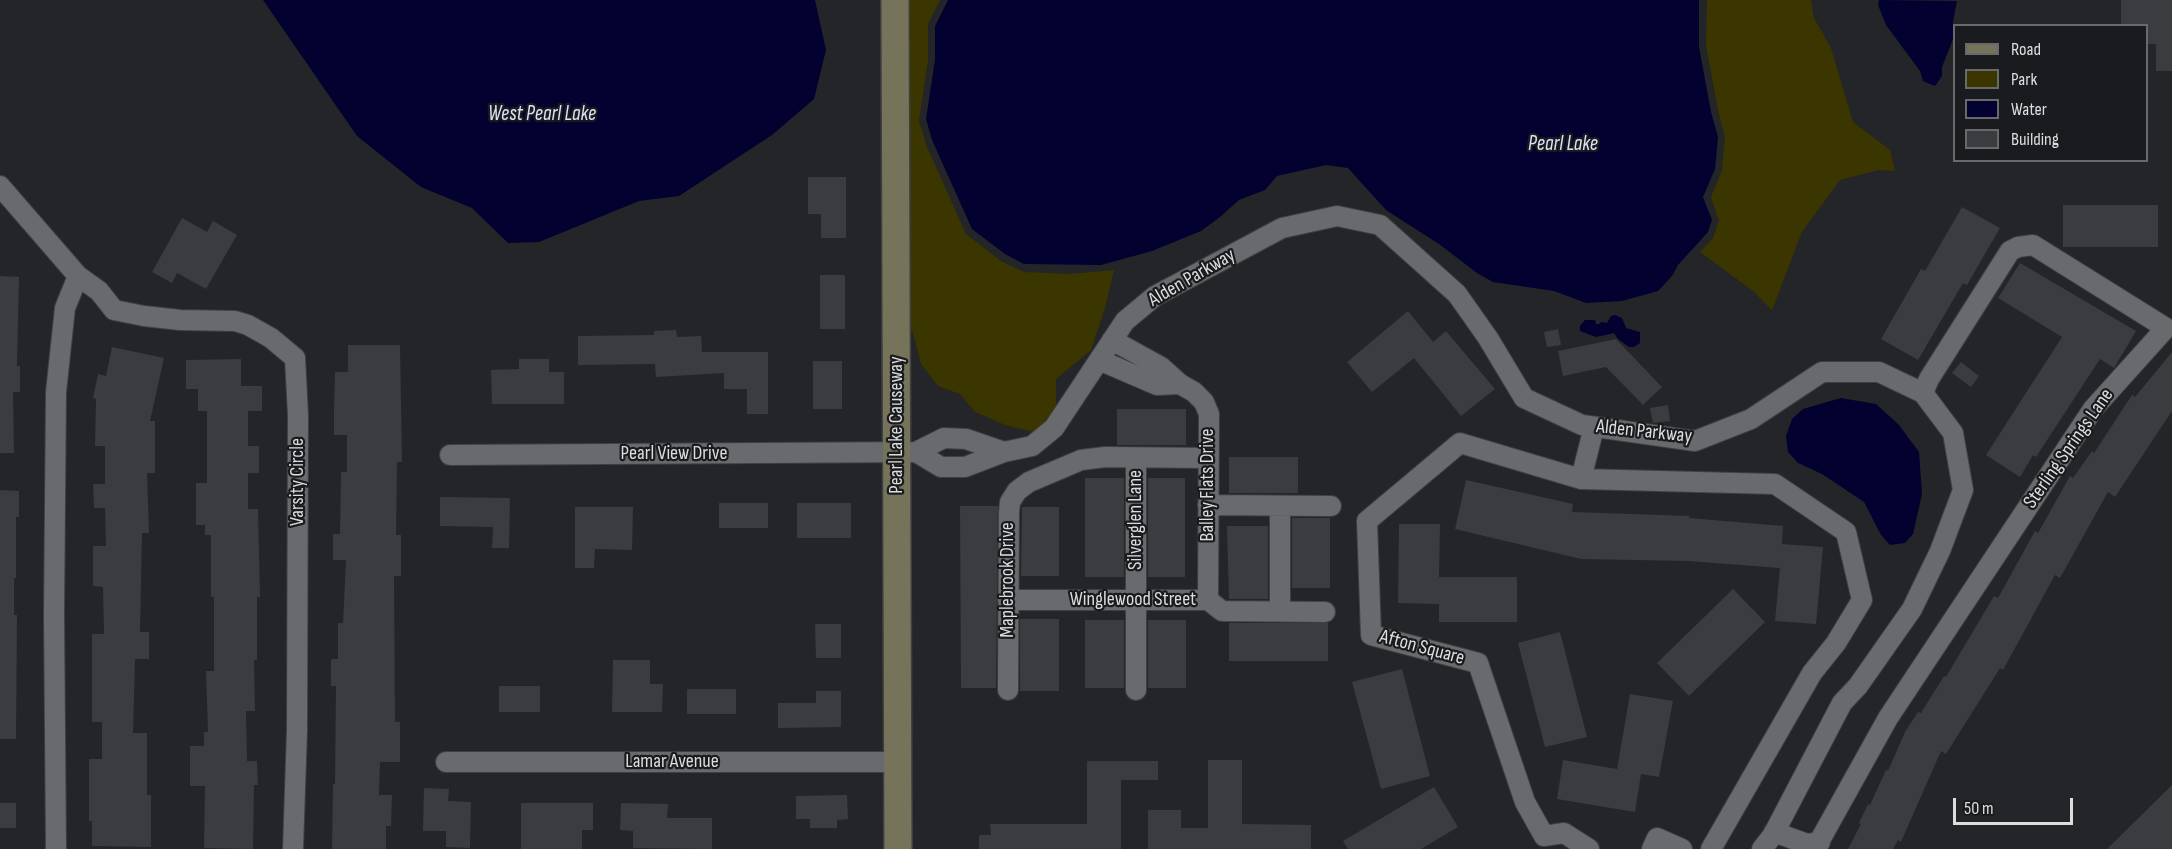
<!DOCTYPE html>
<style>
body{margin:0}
#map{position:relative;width:2172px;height:849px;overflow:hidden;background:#242528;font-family:"Sofia Sans Condensed",sans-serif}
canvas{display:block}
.legend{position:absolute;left:1953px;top:24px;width:195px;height:138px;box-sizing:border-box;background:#1a1b1e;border:2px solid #68696b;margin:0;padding:8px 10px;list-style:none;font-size:18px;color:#dcdddf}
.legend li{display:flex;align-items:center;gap:12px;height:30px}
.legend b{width:30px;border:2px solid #68696b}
.scale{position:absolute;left:1953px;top:798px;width:120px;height:27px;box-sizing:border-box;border:3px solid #dcdddf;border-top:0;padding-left:8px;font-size:18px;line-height:21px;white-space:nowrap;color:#dcdddf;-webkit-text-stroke:4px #1a1b1e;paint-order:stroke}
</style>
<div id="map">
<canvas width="2172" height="849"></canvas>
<ul class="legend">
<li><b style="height:8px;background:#75735a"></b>Road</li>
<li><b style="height:16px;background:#3b3500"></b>Park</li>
<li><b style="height:16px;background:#030130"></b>Water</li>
<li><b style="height:16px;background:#3b3c3f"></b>Building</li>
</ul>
<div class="scale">50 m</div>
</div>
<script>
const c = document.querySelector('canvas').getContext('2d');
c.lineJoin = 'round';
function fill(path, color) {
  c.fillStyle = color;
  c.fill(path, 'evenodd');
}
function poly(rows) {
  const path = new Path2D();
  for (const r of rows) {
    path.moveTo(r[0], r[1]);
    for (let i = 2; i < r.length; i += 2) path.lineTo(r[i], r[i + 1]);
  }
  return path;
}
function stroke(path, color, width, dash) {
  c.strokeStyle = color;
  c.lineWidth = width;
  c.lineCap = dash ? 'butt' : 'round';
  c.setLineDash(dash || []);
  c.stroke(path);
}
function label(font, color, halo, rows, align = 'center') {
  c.font = font + ' "Sofia Sans Condensed",sans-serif';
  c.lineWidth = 4.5;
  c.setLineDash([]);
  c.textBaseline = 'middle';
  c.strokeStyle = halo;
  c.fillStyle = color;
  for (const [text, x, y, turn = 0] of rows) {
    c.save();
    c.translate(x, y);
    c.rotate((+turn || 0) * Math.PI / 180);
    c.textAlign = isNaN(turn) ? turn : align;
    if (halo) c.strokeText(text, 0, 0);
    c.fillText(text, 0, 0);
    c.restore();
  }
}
const green = poly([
 [905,0,940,0,928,24,928,60,919,121,927,147,966,234,1001,261,1024,272,1070,274,1114,270,1105,308,1091,350,1056,379,1056,409,1049,421,1034,432,1005,425,975,412,960,394,938,386,921,364,913,333,905,321],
 [1707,0,1811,0,1814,18,1831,48,1853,122,1890,150,1895,171,1879,170,1840,180,1802,232,1772,310,1753,291,1700,252,1713,238,1719,221,1711,197,1722,170,1725,138,1718,110,1706,46]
]);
const water = poly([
 [263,0,815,0,826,50,814,99,772,135,679,196,639,201,539,242,508,243,472,208,421,187,357,136],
 [948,0,1699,0,1699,47,1711,112,1718,137,1715,169,1703,197,1712,220,1708,232,1678,265,1672,276,1658,291,1622,301,1586,303,1554,291,1493,282,1477,273,1439,244,1386,210,1348,168,1326,165,1277,176,1265,190,1239,200,1220,217,1201,231,1152,251,1101,265,1024,264,1005,254,972,229,932,140,926,119,935,60,935,26],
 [1879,0,1957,1,1953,21,1953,39,1942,67,1942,76,1935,86,1923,81,1920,71,1886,25,1878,5],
 [1615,315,1622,318,1626,328,1640,332,1640,343,1634,347,1629,347,1618,339,1614,333,1596,337,1580,331,1580,326,1585,320,1595,320,1596,324,1599,324,1601,322,1607,323,1611,316],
 [1841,398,1876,404,1899,425,1919,452,1922,494,1913,534,1905,543,1890,545,1881,535,1864,502,1822,474,1798,463,1788,452,1786,436,1792,419,1803,409]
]);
const building = poly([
 [2121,0,2172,0,2172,71,2156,71,2156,44,2146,44,2146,26,2121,26],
 [808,177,846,177,846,238,821,238,821,214,808,214],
 [2063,205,2158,205,2158,247,2063,247],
 [1962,207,2000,228,1967,285,1963,283,1918,360,1881,339,1921,269,1925,271],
 [182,218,207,232,213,221,237,235,206,289,177,273,172,283,152,272],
 [2020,263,2136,331,2114,368,2100,359,2036,457,2033,455,2020,477,1986,455,2062,337,1998,298],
 [820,275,845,275,845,329,820,329],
 [0,276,19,277,17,366,20,366,20,392,13,392,14,453,0,453],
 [1408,311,1433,342,1446,331,1495,389,1461,416,1414,358,1372,392,1347,362],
 [1558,329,1561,345,1547,347,1544,332],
 [676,330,677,337,701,336,702,352,768,352,768,414,747,414,747,389,724,389,724,373,656,377,655,364,578,365,578,336,654,335,654,331],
 [1616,339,1662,387,1643,405,1606,367,1563,376,1558,351],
 [348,345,400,345,402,462,397,462,396,535,401,535,401,576,394,576,395,722,400,722,400,762,380,762,379,795,392,795,391,826,386,826,386,849,332,849,333,784,335,784,336,686,331,686,331,659,338,659,338,623,343,623,346,560,333,560,333,534,340,534,341,472,347,472,347,435,334,435,334,410,335,372,348,372],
 [112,347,164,358,150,421,155,421,155,473,147,473,149,533,142,533,140,632,149,632,149,659,135,659,133,733,147,733,147,795,151,795,151,847,92,846,92,821,89,821,89,759,102,759,102,722,92,722,92,634,104,634,103,587,93,586,93,546,106,546,105,508,94,508,93,484,105,484,105,446,95,446,96,399,93,398,98,374,106,376],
 [2172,352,2172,411,2115,497,2108,492,2060,578,2055,575,2003,670,2000,668,1946,754,1941,751,1901,842,1898,840,1893,849,1848,849,1861,824,1859,823,1868,804,1870,805,1886,770,1888,771,1905,732,1918,712,1921,713,1944,676,1946,677,1994,596,1998,598,2035,531,2038,533,2070,476,2073,478,2092,451,2094,453,2132,395,2135,397],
 [241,359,241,386,262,386,262,411,248,411,248,446,259,446,259,473,248,473,248,509,258,509,260,597,257,597,257,660,254,660,255,711,246,711,247,761,257,761,258,785,254,785,253,849,204,848,205,786,190,786,190,746,204,746,204,732,208,732,206,671,214,671,214,597,211,597,211,535,205,535,205,525,196,525,196,483,207,483,207,411,198,411,198,389,186,389,186,360],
 [519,359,549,359,549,372,564,372,564,404,492,404,491,370,519,369],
 [813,361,842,361,842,409,813,409],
 [1961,362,1979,376,1971,387,1952,373],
 [1668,405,1670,421,1653,423,1650,408],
 [1117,409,1186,409,1186,445,1117,445],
 [1229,457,1298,457,1298,493,1229,493],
 [1085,478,1124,478,1124,577,1085,577],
 [1148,478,1185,478,1185,577,1148,577],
 [1466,480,1573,504,1572,512,1689,516,1689,518,1783,526,1782,544,1823,547,1816,624,1775,621,1780,568,1688,561,1581,559,1455,529],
 [0,490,19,491,19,517,16,517,16,578,14,578,14,615,17,615,16,739,0,739],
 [440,497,510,498,509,548,492,548,493,527,440,526],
 [719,503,768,503,768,528,719,528],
 [797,503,851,503,851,538,797,538],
 [960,506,998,506,996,688,961,688],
 [575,507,633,507,632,550,595,549,594,568,575,568],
 [1022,507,1059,507,1059,576,1021,576],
 [1292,518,1330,518,1330,588,1292,588],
 [1399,524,1440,524,1439,577,1517,577,1517,622,1439,622,1439,604,1398,603],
 [1227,526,1268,526,1268,599,1229,599],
 [1733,589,1765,622,1689,696,1657,663],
 [1020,619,1059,619,1059,691,1020,691],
 [1085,620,1124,620,1124,688,1085,688],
 [1148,620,1186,620,1186,688,1148,688],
 [1229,623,1328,623,1328,661,1229,661],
 [815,624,841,624,841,658,816,658],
 [1560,632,1587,737,1545,747,1518,643],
 [613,660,650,660,650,684,663,684,662,712,612,712],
 [1402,669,1430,776,1381,789,1352,682],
 [499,686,540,686,540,712,499,712],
 [687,689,736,689,736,714,687,714],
 [816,691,841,691,841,727,778,728,778,703,816,703],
 [1630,694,1673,701,1659,777,1641,774,1635,812,1557,799,1563,760,1617,769],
 [1208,760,1242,760,1242,824,1311,825,1311,849,1148,849,1148,810,1181,810,1181,828,1208,828],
 [1087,761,1158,761,1158,780,1121,780,1121,849,979,849,979,835,991,835,990,824,1087,824],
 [2172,785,2172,849,2107,849],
 [1434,787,1458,827,1421,849,1348,849,1343,841],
 [424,788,449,789,448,801,471,802,470,848,446,847,446,831,423,831],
 [847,795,848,819,837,820,837,828,810,828,810,819,796,819,796,796],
 [0,803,16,803,16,828,0,828],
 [521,803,593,803,593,830,582,830,582,849,521,849],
 [621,803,668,804,667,818,712,818,712,849,633,848,633,831,620,830]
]);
const street = poly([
 [0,186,78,276,99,291,114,310,144,316,180,320,235,321,248,325,271,338,295,358,298,415,297,730,293,849],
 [1112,340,1161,367,1180,384,1194,392,1204,402,1209,414,1208,600],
 [1099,360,1157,385,1180,384],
 [916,452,941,467,965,467,1004,452,1032,446,1054,428,1125,321,1155,296,1282,228,1337,216,1380,225,1457,294,1488,338,1524,398,1582,425,1695,441,1751,419,1822,372,1879,372,1923,393,1953,433,1963,490,1940,551,1912,609,1858,686,1842,703,1773,835,1762,849],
 [450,455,916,452,944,438,966,439,1004,452],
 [1136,458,1136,690],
 [1581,479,1594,427],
 [1208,505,1331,506],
 [1280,506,1280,611],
 [1008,600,1208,600,1222,611,1325,612],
 [1008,690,1009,512,1010,502,1017,491,1029,482,1081,460,1105,457,1208,458],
 [446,762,897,762],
 [1774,832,1807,844,1820,842],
 [56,849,54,614,56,392,65,308,78,276],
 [1589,849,1564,833,1544,836,1525,802,1478,663,1371,635,1367,521,1460,443,1581,479,1775,484,1846,532,1862,600,1836,643,1812,673,1711,849],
 [1652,849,1657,838,1682,849],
 [1815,849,1888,718,2093,409,2166,328,2033,245,2018,247,2010,251,1929,379,1923,393]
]);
const secondary = poly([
 [895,0,898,849]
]);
const streetNames = [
 ["Alden Parkway",1192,278,-30],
 ["Pearl Lake Causeway",897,425,-90],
 ["Alden Parkway",1644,432,6],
 ["Sterling Springs Lane",2069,449,-55],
 ["Pearl View Drive",674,454],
 ["Varsity Circle",298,482,-90],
 ["Balley Flats Drive",1208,485,-90],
 ["Silverglen Lane",1136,520,-90],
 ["Maplebrook Drive",1008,580,-90],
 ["Winglewood Street",1133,600],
 ["Afton Square",1422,648,15],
 ["Lamar Avenue",672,762]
];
const waterNames = [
 ["West Pearl Lake",542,115],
 ["Pearl Lake",1563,145]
];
fill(green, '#3b3500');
fill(water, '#030130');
fill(building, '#3b3c3f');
stroke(street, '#3f4042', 22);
stroke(secondary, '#3f4042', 30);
stroke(street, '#696a6e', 20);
stroke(secondary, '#75735a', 27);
label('20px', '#dcdddf', '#1a1b1e', streetNames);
label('italic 21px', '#dbe2f7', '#1a1b1e', waterNames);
</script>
